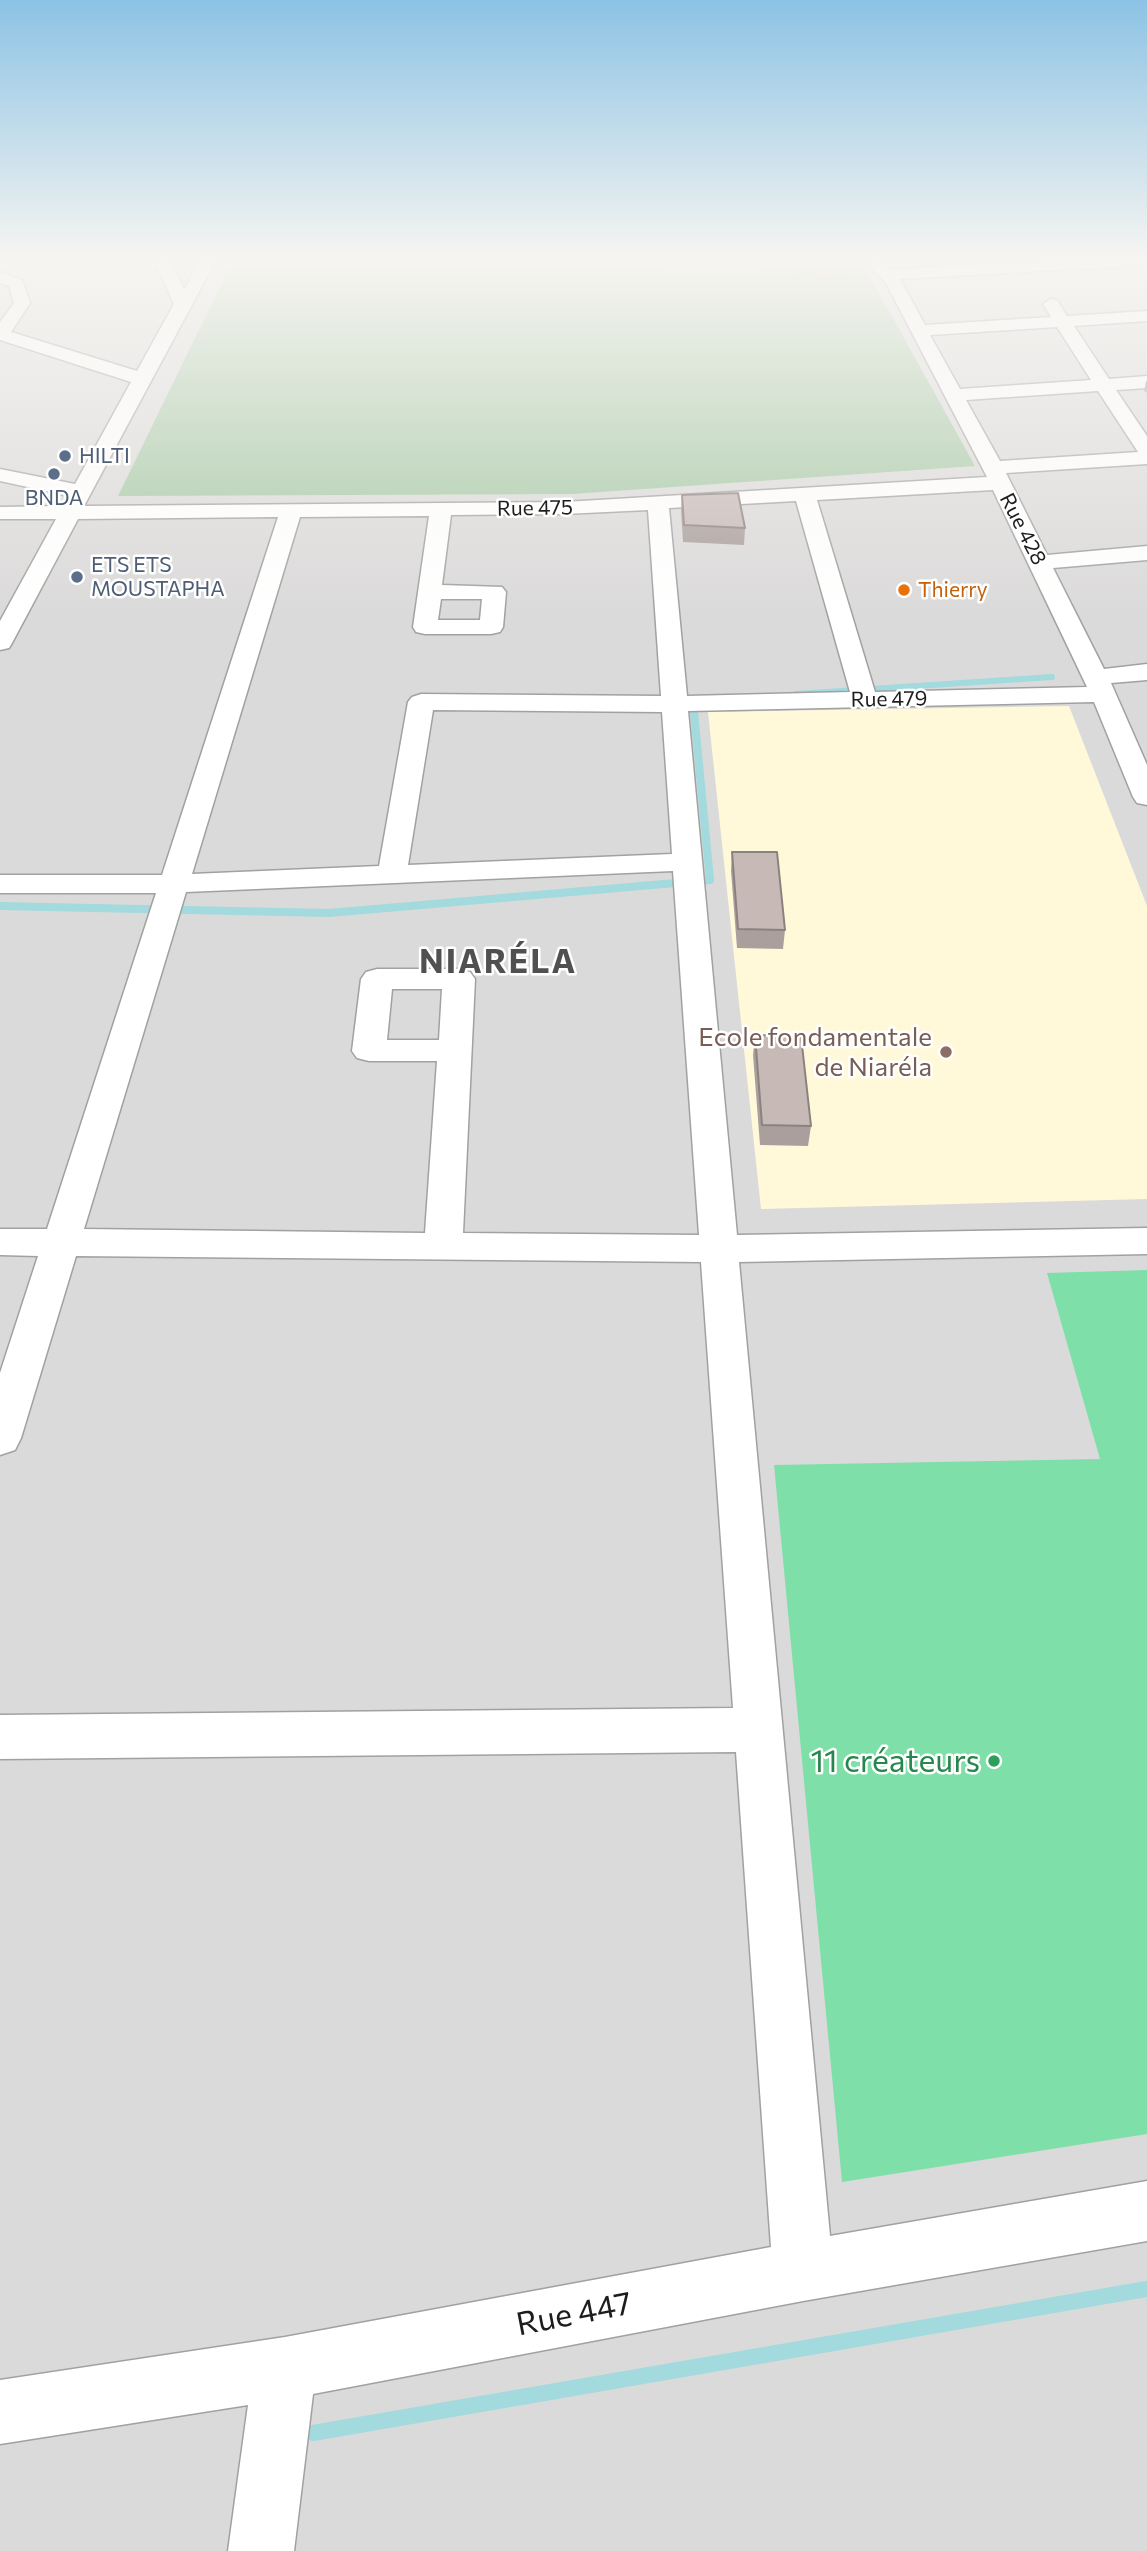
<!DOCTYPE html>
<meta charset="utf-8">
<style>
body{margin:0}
canvas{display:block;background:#eee8e2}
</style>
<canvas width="1147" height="2551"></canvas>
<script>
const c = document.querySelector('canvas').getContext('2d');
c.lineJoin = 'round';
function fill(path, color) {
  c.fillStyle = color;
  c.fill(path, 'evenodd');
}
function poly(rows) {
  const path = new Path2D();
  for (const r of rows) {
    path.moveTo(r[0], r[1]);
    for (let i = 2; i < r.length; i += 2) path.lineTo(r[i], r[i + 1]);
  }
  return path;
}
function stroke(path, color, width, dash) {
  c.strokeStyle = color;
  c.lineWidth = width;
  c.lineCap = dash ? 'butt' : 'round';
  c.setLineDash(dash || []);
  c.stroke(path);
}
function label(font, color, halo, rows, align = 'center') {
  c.font = font + ' Commissioner,sans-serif';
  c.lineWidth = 5;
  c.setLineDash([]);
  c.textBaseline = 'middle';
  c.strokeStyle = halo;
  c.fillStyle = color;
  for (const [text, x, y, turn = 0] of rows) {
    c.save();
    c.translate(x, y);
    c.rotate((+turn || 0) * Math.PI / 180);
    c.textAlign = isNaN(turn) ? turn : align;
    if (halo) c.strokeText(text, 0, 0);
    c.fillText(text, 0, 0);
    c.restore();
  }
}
const residential = poly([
 [0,260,1147,260,1147,2551,0,2551]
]);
const education = poly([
 [1069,706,1147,906,1147,1199,761,1209,708,712]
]);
const cemetery = poly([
 [233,260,854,260,870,279,893,318,975,466,572,494,118,496]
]);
const pitch = poly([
 [1147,1270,1147,2134,842,2182,774,1465,1100,1459,1047,1273]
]);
const streamFar2 = poly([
 [796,694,1052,677]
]);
const streamFar1 = poly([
 [0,906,329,913,710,880,693,701]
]);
const stream = poly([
 [313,2433,1147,2289]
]);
const path = poly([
 [667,264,733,264,854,279]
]);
const minor = poly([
 [154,260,170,260,184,290,200,260,216,260,84,506,564,502,987,477,886,283,864,260,881,260,891,270,1060,260,1147,260,1145,265,900,279,925,325,1051,317,1043,304,1051,299,1057,300,1067,316,1147,311,1147,321,1074,326,1109,379,1147,376,1147,388,1116,390,1147,436,1147,464,1006,473,1047,555,1147,546,1147,560,1053,568,1104,669,1147,664,1147,680,1111,683,1147,765,1147,805,1137,803,1133,797,1094,702,688,711,737,1235,1147,1228,1147,1254,739,1262,830,2236,1147,2181,1147,2241,803,2301,313,2394,294,2551,228,2551,248,2405,0,2444,0,2380,285,2337,771,2247,736,1752,0,1759,0,1715,733,1708,701,1262,76,1256,21,1438,15,1450,0,1455,0,1373,38,1256,0,1255,0,1229,47,1229,156,893,0,893,0,875,162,875,278,517,78,519,12,643,9,648,0,650,0,621,56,519,0,519,0,507,63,506,69,496,0,481,0,469,75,484,131,382,0,340,0,322,14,303,9,286,0,283,0,272,22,280,30,303,11,332,137,371,174,304,154,260],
 [1057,327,1091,380,960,389,930,335,1057,327],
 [1098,391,1138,452,1000,461,966,400,1098,391],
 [993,490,1087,687,875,692,817,500,993,490],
 [796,501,850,692,687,696,669,508,796,501],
 [648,510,661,696,421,694,412,697,408,702,379,866,192,874,300,517,429,516,413,627,416,632,425,634,491,634,500,632,503,627,506,592,502,587,442,585,451,515,564,514,648,510],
 [441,599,482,599,480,620,438,620,441,599],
 [433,710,662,712,672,854,408,865,433,710],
 [673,871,699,1235,463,1233,475,979,470,972,459,969,377,969,366,972,361,979,352,1051,357,1058,369,1061,437,1061,425,1233,84,1229,186,892,673,871],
 [392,989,442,989,439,1040,387,1040,392,989]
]);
const wall = poly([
 [1146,381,1147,381,1147,393,1144,391],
 [682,495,745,528,744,545,683,542,681,511],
 [732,852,785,930,783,949,737,948,731,871],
 [755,1035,811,1126,808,1146,760,1145,753,1055]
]);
const building = poly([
 [738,493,745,528,684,525,682,495,738,493],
 [732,852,777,852,785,930,738,929,732,852],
 [755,1035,801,1036,811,1126,762,1125,755,1035]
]);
const markers = [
 [65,456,7,"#5c6f8a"],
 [54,474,7,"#5c6f8a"],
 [77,577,7,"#5c6f8a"],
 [904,590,7,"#e8710a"],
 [946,1052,7,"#8d6e63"],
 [994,1761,7,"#2e9e5b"]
];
const farServicenames = [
 ["HILTI",79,456],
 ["BNDA",54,498,"center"],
 ["ETS ETS",91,565],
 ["MOUSTAPHA",91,589]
];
const farStreetnames = [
 ["Rue 475",535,508,-1],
 ["Rue 428",1023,529,63],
 ["Rue 479",889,699,-1]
];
const farFoodnames = [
 ["Thierry",918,590]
];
const educationNames = [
 ["Ecole fondamentale",932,1037],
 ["de Niaréla",932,1067]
];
const nearLeisurenames = [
 ["11 créateurs",980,1761]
];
const nearStreetnames = [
 ["Rue 447",574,2314,-11]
];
const districtNames = [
 ["NIARÉLA",498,962]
];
fill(residential, '#dbdada');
fill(education, '#fff9da');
fill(cemetery, '#a4c7a3');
fill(pitch, '#7fdfa9');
stroke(streamFar2, '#a2dadd', 6);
stroke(streamFar1, '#a2dadd', 8);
stroke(stream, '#a2dadd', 16);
stroke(minor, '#a1a1a1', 3);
stroke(path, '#fb6671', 2, [2, 2]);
fill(minor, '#fff');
fill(wall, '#aa9f9d');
fill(building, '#c6b9b6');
stroke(building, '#8b827f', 2);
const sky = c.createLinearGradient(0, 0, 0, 617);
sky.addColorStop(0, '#8cc3e4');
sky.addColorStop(0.42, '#f7f5f2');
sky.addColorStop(1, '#f7f5f200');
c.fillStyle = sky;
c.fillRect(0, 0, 1147, 617);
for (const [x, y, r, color] of markers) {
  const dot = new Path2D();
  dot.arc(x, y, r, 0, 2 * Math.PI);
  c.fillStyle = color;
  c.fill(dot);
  stroke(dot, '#fff', 2.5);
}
label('21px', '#4e5e75', '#fff', farServicenames, 'left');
label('21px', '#1d1d1d', '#fff', farStreetnames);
label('21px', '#c56008', '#fff', farFoodnames, 'left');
label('26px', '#785e54', '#fff', educationNames, 'right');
label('32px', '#27864d', '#fff', nearLeisurenames, 'right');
label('32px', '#1d1d1d', '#fff', nearStreetnames);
c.letterSpacing = '2px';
label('bold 33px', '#505050', '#fff', districtNames);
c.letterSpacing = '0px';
</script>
